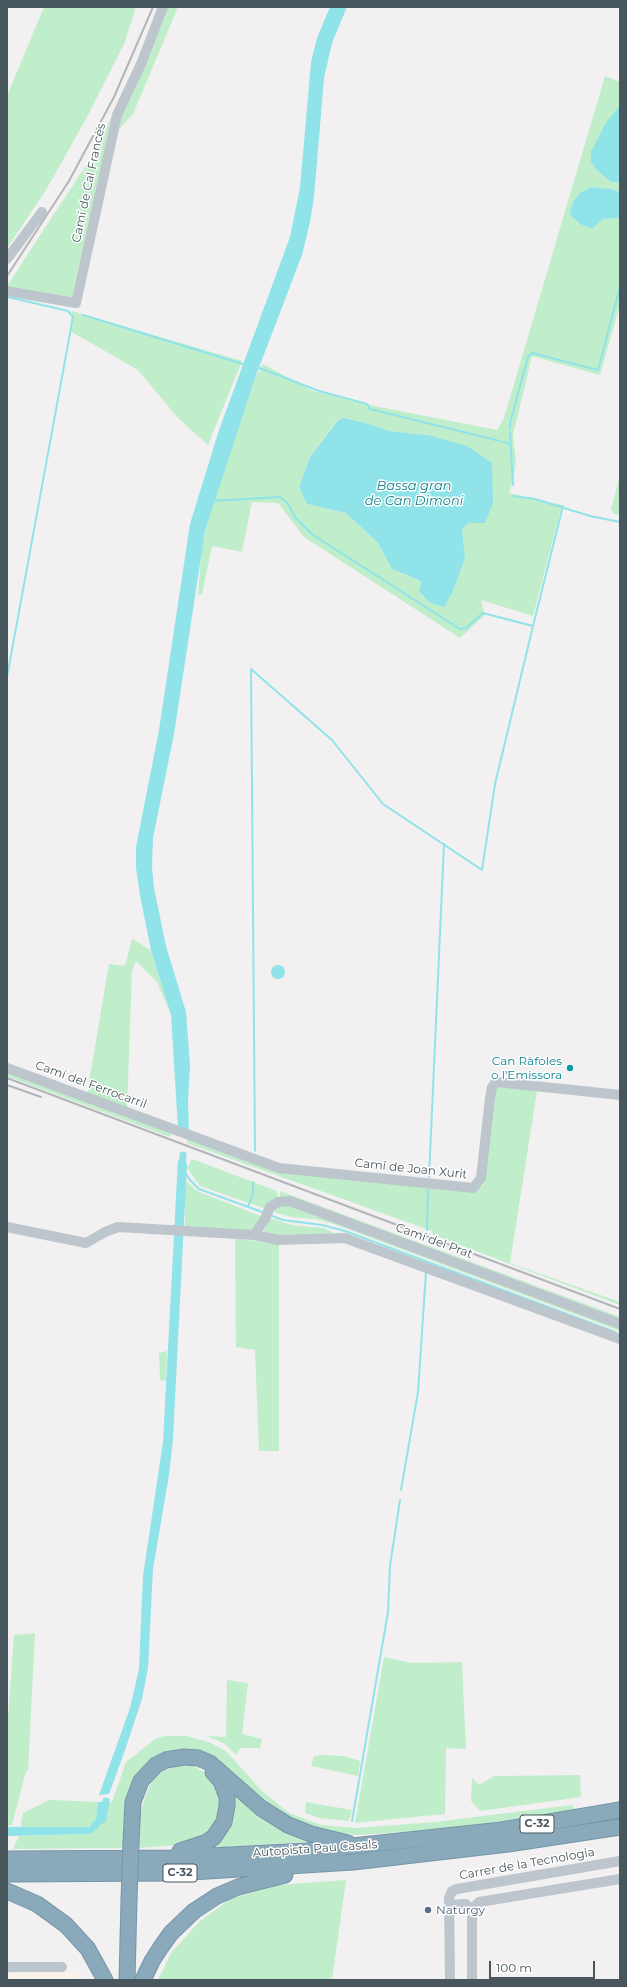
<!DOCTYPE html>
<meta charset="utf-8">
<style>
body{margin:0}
#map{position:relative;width:627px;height:1987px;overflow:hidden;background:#f2f0f0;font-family:Montserrat,sans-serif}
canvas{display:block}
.frame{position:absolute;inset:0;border:8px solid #48565d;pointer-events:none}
.scale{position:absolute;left:489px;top:1961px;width:106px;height:18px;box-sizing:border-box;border:2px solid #48565d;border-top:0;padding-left:5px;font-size:12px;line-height:14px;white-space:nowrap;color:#48565d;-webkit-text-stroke:3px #fff;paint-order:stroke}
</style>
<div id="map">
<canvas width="627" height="1987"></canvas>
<div class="frame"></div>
<div class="scale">100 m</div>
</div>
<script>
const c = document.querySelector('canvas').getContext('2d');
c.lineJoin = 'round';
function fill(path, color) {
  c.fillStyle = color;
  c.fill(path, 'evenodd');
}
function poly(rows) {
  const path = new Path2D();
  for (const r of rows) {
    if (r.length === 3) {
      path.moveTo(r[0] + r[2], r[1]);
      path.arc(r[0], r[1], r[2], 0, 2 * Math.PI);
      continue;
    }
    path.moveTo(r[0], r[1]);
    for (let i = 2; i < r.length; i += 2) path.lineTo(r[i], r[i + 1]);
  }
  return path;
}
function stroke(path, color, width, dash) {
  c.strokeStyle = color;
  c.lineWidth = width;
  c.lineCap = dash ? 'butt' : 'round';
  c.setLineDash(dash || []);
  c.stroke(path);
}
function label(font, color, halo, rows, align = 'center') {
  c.font = font + ' Montserrat,sans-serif';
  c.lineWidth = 3;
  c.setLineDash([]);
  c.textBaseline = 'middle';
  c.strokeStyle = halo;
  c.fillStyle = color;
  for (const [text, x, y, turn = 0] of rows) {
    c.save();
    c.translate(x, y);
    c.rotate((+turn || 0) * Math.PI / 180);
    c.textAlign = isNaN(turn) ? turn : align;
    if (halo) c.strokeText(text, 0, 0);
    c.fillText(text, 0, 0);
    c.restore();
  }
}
const commercial = poly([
 [75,1973,79,1980,7,1980,7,1974]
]);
const green = poly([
 [44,7,136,7,124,44,87,117,46,190,7,248,7,96],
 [160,7,178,7,133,114,120,128,118,125],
 [605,76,620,82,620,106,611,182,620,182,620,192,611,189,591,187,580,193,574,200,571,216,580,224,592,229,603,219,620,218,620,305,600,375,532,356,513,435,516,462,513,481,509,493,562,505,533,616,481,600,485,615,460,638,304,537,278,503,252,502,242,552,212,546,202,594,198,595,202,544,213,502,255,378,263,364,313,391,369,405,497,430,504,418],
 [344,418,366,423,388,431,428,435,485,523,469,523,462,529,465,558,453,591,423,597,419,592,421,582,392,569,378,543,346,513,307,504,299,487,310,457,337,420],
 [112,116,72,297,7,286,90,159],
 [72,311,242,361,208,445,178,418,138,370,70,331],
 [620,476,620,515,614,514,611,509],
 [132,939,151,950,171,1015,157,982,136,961,132,971,127,1109,87,1094,109,964,125,966],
 [7,1070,173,1132,170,1137,7,1076],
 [503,1084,537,1091,510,1263,620,1302,620,1305,433,1235,432,1231,187,1143,188,1139,281,1171,474,1191,484,1184,484,1171,494,1090],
 [192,1159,277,1191,278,1199,266,1209,200,1186,187,1168],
 [185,1180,197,1191,263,1217,251,1232,185,1227],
 [280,1191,620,1317,620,1331,334,1224,315,1219,291,1217,274,1212,280,1196],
 [270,1218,292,1225,324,1228,334,1233,280,1237,263,1233],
 [235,1238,279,1245,279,1451,259,1451,255,1350,236,1347],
 [167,1351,166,1381,160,1380,159,1353],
 [35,1633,28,1771,26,1771,12,1825,7,1826,7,1731,14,1635],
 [384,1657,411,1663,462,1662,466,1749,446,1748,445,1814,355,1823],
 [227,1680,248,1683,242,1734,262,1739,260,1748,241,1748,236,1755,225,1744,207,1736,226,1737],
 [164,1736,187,1736,211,1743,226,1751,262,1791,289,1813,321,1825,357,1828,435,1822,572,1805,577,1812,448,1829,357,1835,329,1833,290,1821,251,1791,216,1758,205,1752,178,1749,156,1756,146,1763,132,1783,125,1810,126,1848,13,1849,19,1836,85,1834,98,1828,101,1802,112,1802,126,1762,155,1739],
 [320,1755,344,1756,360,1761,358,1776,311,1766,314,1757],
 [181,1765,193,1766,207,1774,214,1783,219,1796,220,1819,206,1834,187,1844,139,1848,139,1817,148,1789,154,1779,163,1771],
 [580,1775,581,1797,480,1811,471,1801,472,1778,479,1785,494,1776],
 [227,1783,320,1841,208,1848,220,1838],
 [49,1800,99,1802,98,1818,87,1828,20,1829,23,1813],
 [306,1802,352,1810,349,1821,320,1818,305,1813],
 [346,1880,332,1980,158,1980,171,1953,199,1922,230,1899,278,1885]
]);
const water = poly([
 [330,7,347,7,332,43,324,78,314,197,310,222,302,255,255,378,205,531,174,734,153,838,152,867,154,888,166,946,186,1012,190,1066,188,1101,189,1132,178,1128,171,1015,151,950,141,901,136,868,136,847,159,730,190,524,219,430,290,237,300,188,311,62,317,38],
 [620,106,620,182,611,182,596,169,591,162,591,152,607,121],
 [591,187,611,189,620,192,620,218,603,219,592,229,580,224,571,216,570,210,574,200,580,193],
 [344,418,366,423,389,431,428,435,467,446,492,463,493,503,485,523,469,523,462,529,465,558,453,591,444,607,431,603,419,592,421,582,418,580,392,569,378,543,346,513,307,504,299,487,310,457,338,420],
 [278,972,7],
 [178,1160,187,1164,173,1438,169,1475,153,1569,148,1668,142,1699,124,1753,109,1794,99,1795,130,1708,139,1669,143,1576,163,1442],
 [98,1802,107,1802,102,1822,98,1828,90,1834,7,1836,7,1827,89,1827,96,1819]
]);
const stream = poly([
 [83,315,246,365],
 [532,353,598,370,620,287],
 [257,367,319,391,367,404,370,409,500,441],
 [510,429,510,423,528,357,533,352],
 [510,432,513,485],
 [503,442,511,444],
 [513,496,535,499,590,516,620,522],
 [211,501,280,497,288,504,295,517,313,535,460,629,466,628,483,613,533,626,495,784,482,870,383,804,332,740,251,669,255,1151],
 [533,626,563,506],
 [7,677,73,317,68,311,8,297],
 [185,1172,190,1180,199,1189,262,1212],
 [429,1177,444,844],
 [248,1207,253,1193,253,1182],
 [272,1216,283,1220,322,1225,345,1231,615,1332],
 [427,1230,428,1190],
 [401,1490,418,1392,426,1272],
 [352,1821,388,1612,390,1566,400,1500]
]);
const canal = poly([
 [182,1170,183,1155],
 [95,1825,103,1819,106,1801]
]);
const minor = poly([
 [7,259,42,212],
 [7,291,76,303,117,115,141,64,163,7],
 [7,1068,279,1168,473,1188,481,1178,490,1098,492,1087,496,1082,620,1095],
 [7,1227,86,1243,105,1232,118,1227,254,1235,278,1240,345,1238,620,1339],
 [254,1235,265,1219,270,1207,278,1202,290,1201,620,1324],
 [449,1905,466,1904,473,1910],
 [7,1967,62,1967],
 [450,1980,449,1898,452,1891,457,1889,620,1861],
 [472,1980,472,1915,474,1907,479,1902,620,1879]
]);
const highway = poly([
 [131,1842,133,1802,141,1781,156,1765,166,1760,184,1757,198,1758,210,1763,261,1808,288,1825,311,1834,348,1843],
 [180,1851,207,1842,214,1837,224,1822,227,1806,227,1797,221,1781,213,1772],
 [7,1859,172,1858,306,1851,502,1830,620,1810],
 [7,1874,175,1873,353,1862,508,1844,620,1827],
 [7,1891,37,1904,66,1925,88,1949,105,1980],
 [127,1980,129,1900],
 [143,1980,152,1961,161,1947,171,1933,194,1911,217,1896,238,1887,285,1875]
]);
const rail = poly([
 [7,276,69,181,114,97,153,7],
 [7,1078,620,1309],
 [7,1085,41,1097]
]);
const highwayBridge = poly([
 [129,1900,131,1842]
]);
const markers = [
 [570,1068,4,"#0f9aa8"],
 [428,1910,4,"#5c6f8a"]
];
const shields = [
 [537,1824,34],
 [180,1873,34]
];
const shieldNames = [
 ["C-32",537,1824],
 ["C-32",180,1873]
];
const streetNames = [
 ["Camí de Cal Francès",89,183,-78],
 ["Camí del Ferrocarril",91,1085,20],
 ["Camí de Joan Xurit",411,1169,6],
 ["Camí del Prat",434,1241,20],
 ["Autopista Pau Casals",315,1849,-4],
 ["Carrer de la Tecnologia",527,1864,-10]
];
const cultureNames = [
 ["Can Ràfoles",562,1061],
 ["o l'Emissora",562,1075]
];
const serviceNames = [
 ["Naturgy",436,1910]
];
const waterNames = [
 ["Bassa gran",414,486],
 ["de Can Dimoni",414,501]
];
fill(commercial, '#fbf4ea');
fill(green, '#c0eecb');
fill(water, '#8fe3e9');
stroke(stream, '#8fe3e9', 2);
stroke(canal, '#8fe3e9', 7);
stroke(highway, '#7595a8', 17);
stroke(minor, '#bcc6cc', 10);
stroke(highway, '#8aaabc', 15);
stroke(rail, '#b2b6ba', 2);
stroke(highwayBridge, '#7595a8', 17, []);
stroke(highwayBridge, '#8aaabc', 15);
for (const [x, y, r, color] of markers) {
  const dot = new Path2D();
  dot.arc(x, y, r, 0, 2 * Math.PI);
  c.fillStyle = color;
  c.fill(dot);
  stroke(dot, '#fff', 1.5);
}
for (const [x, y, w] of shields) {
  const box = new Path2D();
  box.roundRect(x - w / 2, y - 9, w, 18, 3);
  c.fillStyle = '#fff';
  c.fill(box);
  stroke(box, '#48565d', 1);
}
label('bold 11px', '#48565d', null, shieldNames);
label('12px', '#48565d', '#fff', streetNames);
label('12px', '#0d838f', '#fff', cultureNames, 'right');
label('12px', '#4e5e75', '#fff', serviceNames, 'left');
label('italic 13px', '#128188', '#fff', waterNames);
</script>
